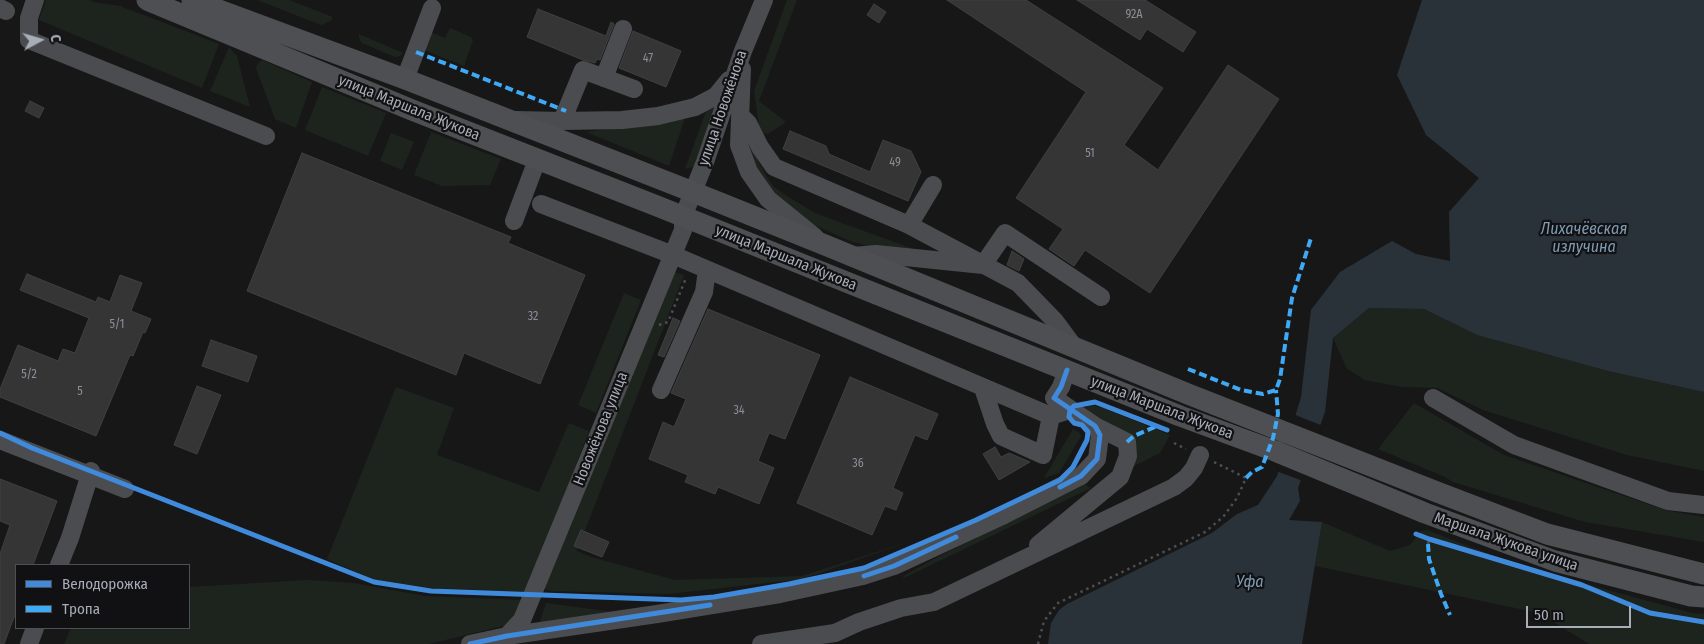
<!DOCTYPE html>
<meta charset="utf-8">
<style>
body{margin:0}
#map{position:relative;width:1704px;height:644px;overflow:hidden;background:#171717;font-family:"Fira Sans Condensed",sans-serif}
canvas{display:block}
.legend{position:absolute;left:15px;top:564px;width:175px;height:65px;box-sizing:border-box;background:#111113;border:1px solid #4d4f55;margin:0;padding:6px 9px;list-style:none;font-size:15px;color:#a8adb8}
.legend li{display:flex;align-items:center;gap:10px;height:25px}
.legend b{width:25px;border:1px solid #4d4f55}
.north{position:absolute;left:15px;top:15px;width:50px;height:50px;-webkit-text-stroke:4px #111113;paint-order:stroke;rotate:84deg;font-size:14px;font-weight:700;line-height:20px;text-align:center;color:#a8adb8}
.north::after{content:'';display:block;margin:auto;width:18px;height:22px;background:#a8adb8;clip-path:polygon(50% 0,100% 100%,50% 72%,0 100%)}
.scale{position:absolute;left:1526px;top:606px;width:105px;height:22px;box-sizing:border-box;border:2px solid #a8adb8;border-top:0;padding-left:6px;font-size:15px;line-height:18px;white-space:nowrap;color:#a8adb8;-webkit-text-stroke:4px #111113;paint-order:stroke}
</style>
<div id="map">
<canvas width="1704" height="644"></canvas>
<ul class="legend">
<li><b style="height:6px;background:#408adc"></b>Велодорожка</li>
<li><b style="height:6px;background:#3fa9f5"></b>Тропа</li>
</ul>
<div class="north">С</div>
<div class="scale">50 m</div>
</div>
<script>
const c = document.querySelector('canvas').getContext('2d');
c.lineJoin = 'round';
function fill(path, color) {
  c.fillStyle = color;
  c.fill(path, 'evenodd');
}
function poly(rows) {
  const path = new Path2D();
  for (const r of rows) {
    path.moveTo(r[0], r[1]);
    for (let i = 2; i < r.length; i += 2) path.lineTo(r[i], r[i + 1]);
  }
  return path;
}
function stroke(path, color, width, dash) {
  c.strokeStyle = color;
  c.lineWidth = width;
  c.lineCap = dash ? 'butt' : 'round';
  c.setLineDash(dash || []);
  c.stroke(path);
}
function label(font, color, halo, rows, align = 'center') {
  c.font = font + ' "Fira Sans Condensed",sans-serif';
  c.lineWidth = 4.5;
  c.setLineDash([]);
  c.textBaseline = 'middle';
  c.strokeStyle = halo;
  c.fillStyle = color;
  for (const [text, x, y, turn = 0] of rows) {
    c.save();
    c.translate(x, y);
    c.rotate((+turn || 0) * Math.PI / 180);
    c.textAlign = isNaN(turn) ? turn : align;
    if (halo) c.strokeText(text, 0, 0);
    c.fillText(text, 0, 0);
    c.restore();
  }
}
const green = poly([
 [46,0,89,0,94,2,120,6,219,44,202,88,39,20],
 [257,0,289,0,333,17,331,21,321,25],
 [787,0,797,0,759,101,786,122,768,134,763,133,759,126,754,91],
 [450,28,471,37,473,40,464,66,419,48,431,32,445,38],
 [359,34,403,53,400,56,395,57,362,43,359,38],
 [229,47,237,56,250,107,210,91],
 [262,60,312,82,296,128,275,119,257,71,256,66],
 [322,87,386,113,368,156,305,130],
 [718,106,697,166,685,169,706,111],
 [687,112,669,166,586,132,615,128],
 [431,132,501,159,490,185,442,186,414,175],
 [391,133,414,142,402,170,380,161],
 [744,134,748,136,758,161,767,177,774,187,784,194,815,213,949,262,947,268,850,241,803,220,770,197,751,168],
 [671,271,684,275,577,551,591,557,675,580,802,576,914,540,803,579,668,594,551,591,542,588],
 [624,293,641,300,596,413,578,405],
 [1369,308,1424,309,1477,335,1608,371,1704,392,1704,471,1627,455,1483,410,1437,388,1402,387,1365,380,1347,369,1333,338],
 [396,387,454,408,437,455,539,492,569,423,589,431,527,592,432,588,375,580,327,559],
 [1414,403,1504,455,1665,510,1704,517,1704,542,1585,522,1453,482,1445,477,1378,449],
 [1091,405,1103,408,1170,435,1160,453,1128,469,1135,453,1077,410],
 [1073,429,1079,432,1081,436,1059,473,1044,478],
 [1083,483,1091,488,902,579,905,575,934,559],
 [1322,522,1390,551,1410,545,1421,531,1427,530,1492,555,1575,581,1692,613,1704,614,1704,644,1589,644,1539,613,1315,566],
 [308,580,354,583,425,596,522,600,513,620,503,626,429,644,64,644,71,628,189,628,189,587],
 [546,603,621,613,544,624,540,621]
]);
const water = poly([
 [1422,0,1704,0,1704,392,1608,371,1477,335,1424,309,1369,308,1333,338,1325,412,1298,488,1300,501,1289,520,1322,522,1302,644,1048,644,1051,623,1059,610,1067,604,1212,533,1237,514,1258,505,1277,476,1301,397,1311,310,1340,272,1392,241,1416,254,1450,261,1449,212,1479,178,1426,135,1397,75]
]);
const pier = poly([
 [1293,414,1323,426,1303,481,1276,471]
]);
const building = poly([
 [947,0,1026,0,1163,88,1124,145,1158,170,1228,65,1279,99,1150,293,1085,250,1074,266,1049,249,1063,229,1016,198,1086,92,947,0],
 [1077,0,1145,0,1196,32,1183,52,1147,29,1140,40,1077,0],
 [874,4,886,12,879,23,867,15,874,4],
 [538,9,606,36,611,22,614,24,600,60,597,59,595,63,583,60,527,37,538,9],
 [633,31,681,51,666,87,619,68,633,31],
 [30,101,44,108,39,118,25,111,30,101],
 [790,131,826,146,829,154,870,172,883,140,911,151,921,172,908,201,783,149,790,131],
 [302,153,511,237,508,243,585,275,540,384,464,353,456,375,247,291,302,153],
 [1012,251,1024,259,1019,271,1007,265,1012,251],
 [27,274,96,302,98,297,110,302,120,275,142,283,131,311,151,319,145,333,143,332,133,356,130,355,96,436,0,397,0,389,18,345,58,361,63,349,75,353,89,318,20,290,27,274],
 [708,309,820,355,785,439,769,433,758,461,774,468,759,504,718,487,715,494,685,482,688,475,649,459,663,422,674,427,686,399,671,393,708,309],
 [673,318,680,321,664,357,658,355,673,318],
 [211,340,257,356,248,382,202,366,211,340],
 [850,377,938,414,927,440,915,435,893,488,903,493,896,510,885,506,872,535,797,503,850,377],
 [197,386,221,395,197,454,174,445,197,386],
 [995,447,1001,457,1009,453,1030,462,999,480,983,454,995,447],
 [0,479,57,501,33,565,16,565,16,612,4,644,0,644,0,554,10,525,0,521,0,479],
 [581,530,609,542,602,557,574,546,581,530]
]);
const path = poly([
 [659,325,668,322,686,278],
 [1174,443,1186,449],
 [1428,544,1429,539],
 [1038,644,1044,621,1058,603,1205,532,1223,517,1237,498,1246,478,1214,462]
]);
const minor = poly([
 [35,0,29,18,29,40,266,136],
 [0,8,6,11],
 [742,69,739,145,749,172,768,199,815,237],
 [604,78,623,29],
 [405,79,432,8],
 [741,116,748,123,760,147,774,167,909,225,1018,283,1055,321,1075,348],
 [516,120,562,121,622,120,658,116,695,107,716,96,729,80],
 [562,121,583,70,634,89],
 [541,204,673,255,1051,416,1070,410],
 [514,221,537,160],
 [909,225,933,185],
 [853,256,876,254,983,265,1005,233,1101,297],
 [983,388,995,424,1001,436,1043,455,1051,416],
 [661,390,704,292,707,270],
 [1433,398,1514,445,1668,501,1704,505],
 [0,440,125,489],
 [1038,545,1120,477,1128,456,1127,442,1095,426],
 [59,565,70,538,91,471],
 [507,636,522,620,683,230,683,217,705,162,743,51,764,0],
 [29,644,35,628],
 [470,644,507,636,657,614,780,594,863,576,894,566,1004,515,1081,476,1097,459,1100,435,1095,426,1054,398,1061,387,1067,370],
 [761,644,835,633,859,622,901,608,934,602,1174,487,1186,478,1194,468,1200,455]
]);
const major = poly([
 [147,0,412,110,657,206,1180,416,1275,451,1425,513,1555,561,1691,596,1704,597],
 [192,0,405,79,693,192,825,245,1188,394,1437,492,1547,534,1704,574]
]);
const quiet = poly([
 [416,52,566,111],
 [1188,369,1241,390,1263,394,1276,390,1280,379,1292,298,1311,238],
 [1127,442,1134,436,1157,426],
 [1246,478,1252,472,1262,467,1273,438,1278,414,1276,390],
 [1428,544,1429,559,1441,594,1450,615]
]);
const cycleway = poly([
 [1070,410,1074,406,1095,402,1167,430],
 [0,433,32,448,374,582,431,591,681,600,714,597,789,584,864,568,976,520,1060,480,1073,467,1087,440,1088,432,1082,425,1074,423,1069,417,1070,410],
 [1060,487,1081,476,1097,459,1100,435,1095,426,1054,398,1061,387,1067,370],
 [1416,534,1429,539,1582,585,1650,613,1704,622],
 [864,576,894,566,956,537],
 [470,644,507,636,710,605]
]);
const numberNames = [
 ["92А",1134,15],
 ["47",648,59],
 ["51",1090,154],
 ["49",895,163],
 ["32",533,317],
 ["5/1",117,325],
 ["5/2",29,375],
 ["5",80,392],
 ["34",739,411],
 ["36",858,464]
];
const streetNames = [
 ["улица Маршала Жукова",409,108,22],
 ["улица Новожёнова",723,108,-71],
 ["улица Маршала Жукова",786,258,22],
 ["улица Маршала Жукова",1162,408,21],
 ["Новожёнова улица",601,429,-68],
 ["Маршала Жукова улица",1506,542,19]
];
const waterNames = [
 ["Лихачёвская",1584,230],
 ["излучина",1584,248],
 ["Уфа",1250,583]
];
fill(green, '#1d241e');
fill(water, '#2a3239');
fill(pier, '#171717');
fill(building, '#353536');
stroke(building, '#3f4043', 1);
stroke(path, '#4d4e52', 2.5, [2.5, 4]);
stroke(minor, '#4b4c50', 18);
stroke(major, '#4d4f52', 21);
stroke(quiet, '#3fa9f5', 4, [8, 4]);
stroke(cycleway, '#408adc', 5);
label('12px', '#8b8f98', null, numberNames);
label('15px', '#a8adb8', '#111113', streetNames);
label('italic 16px', '#7f9bb3', '#111113', waterNames);
</script>
